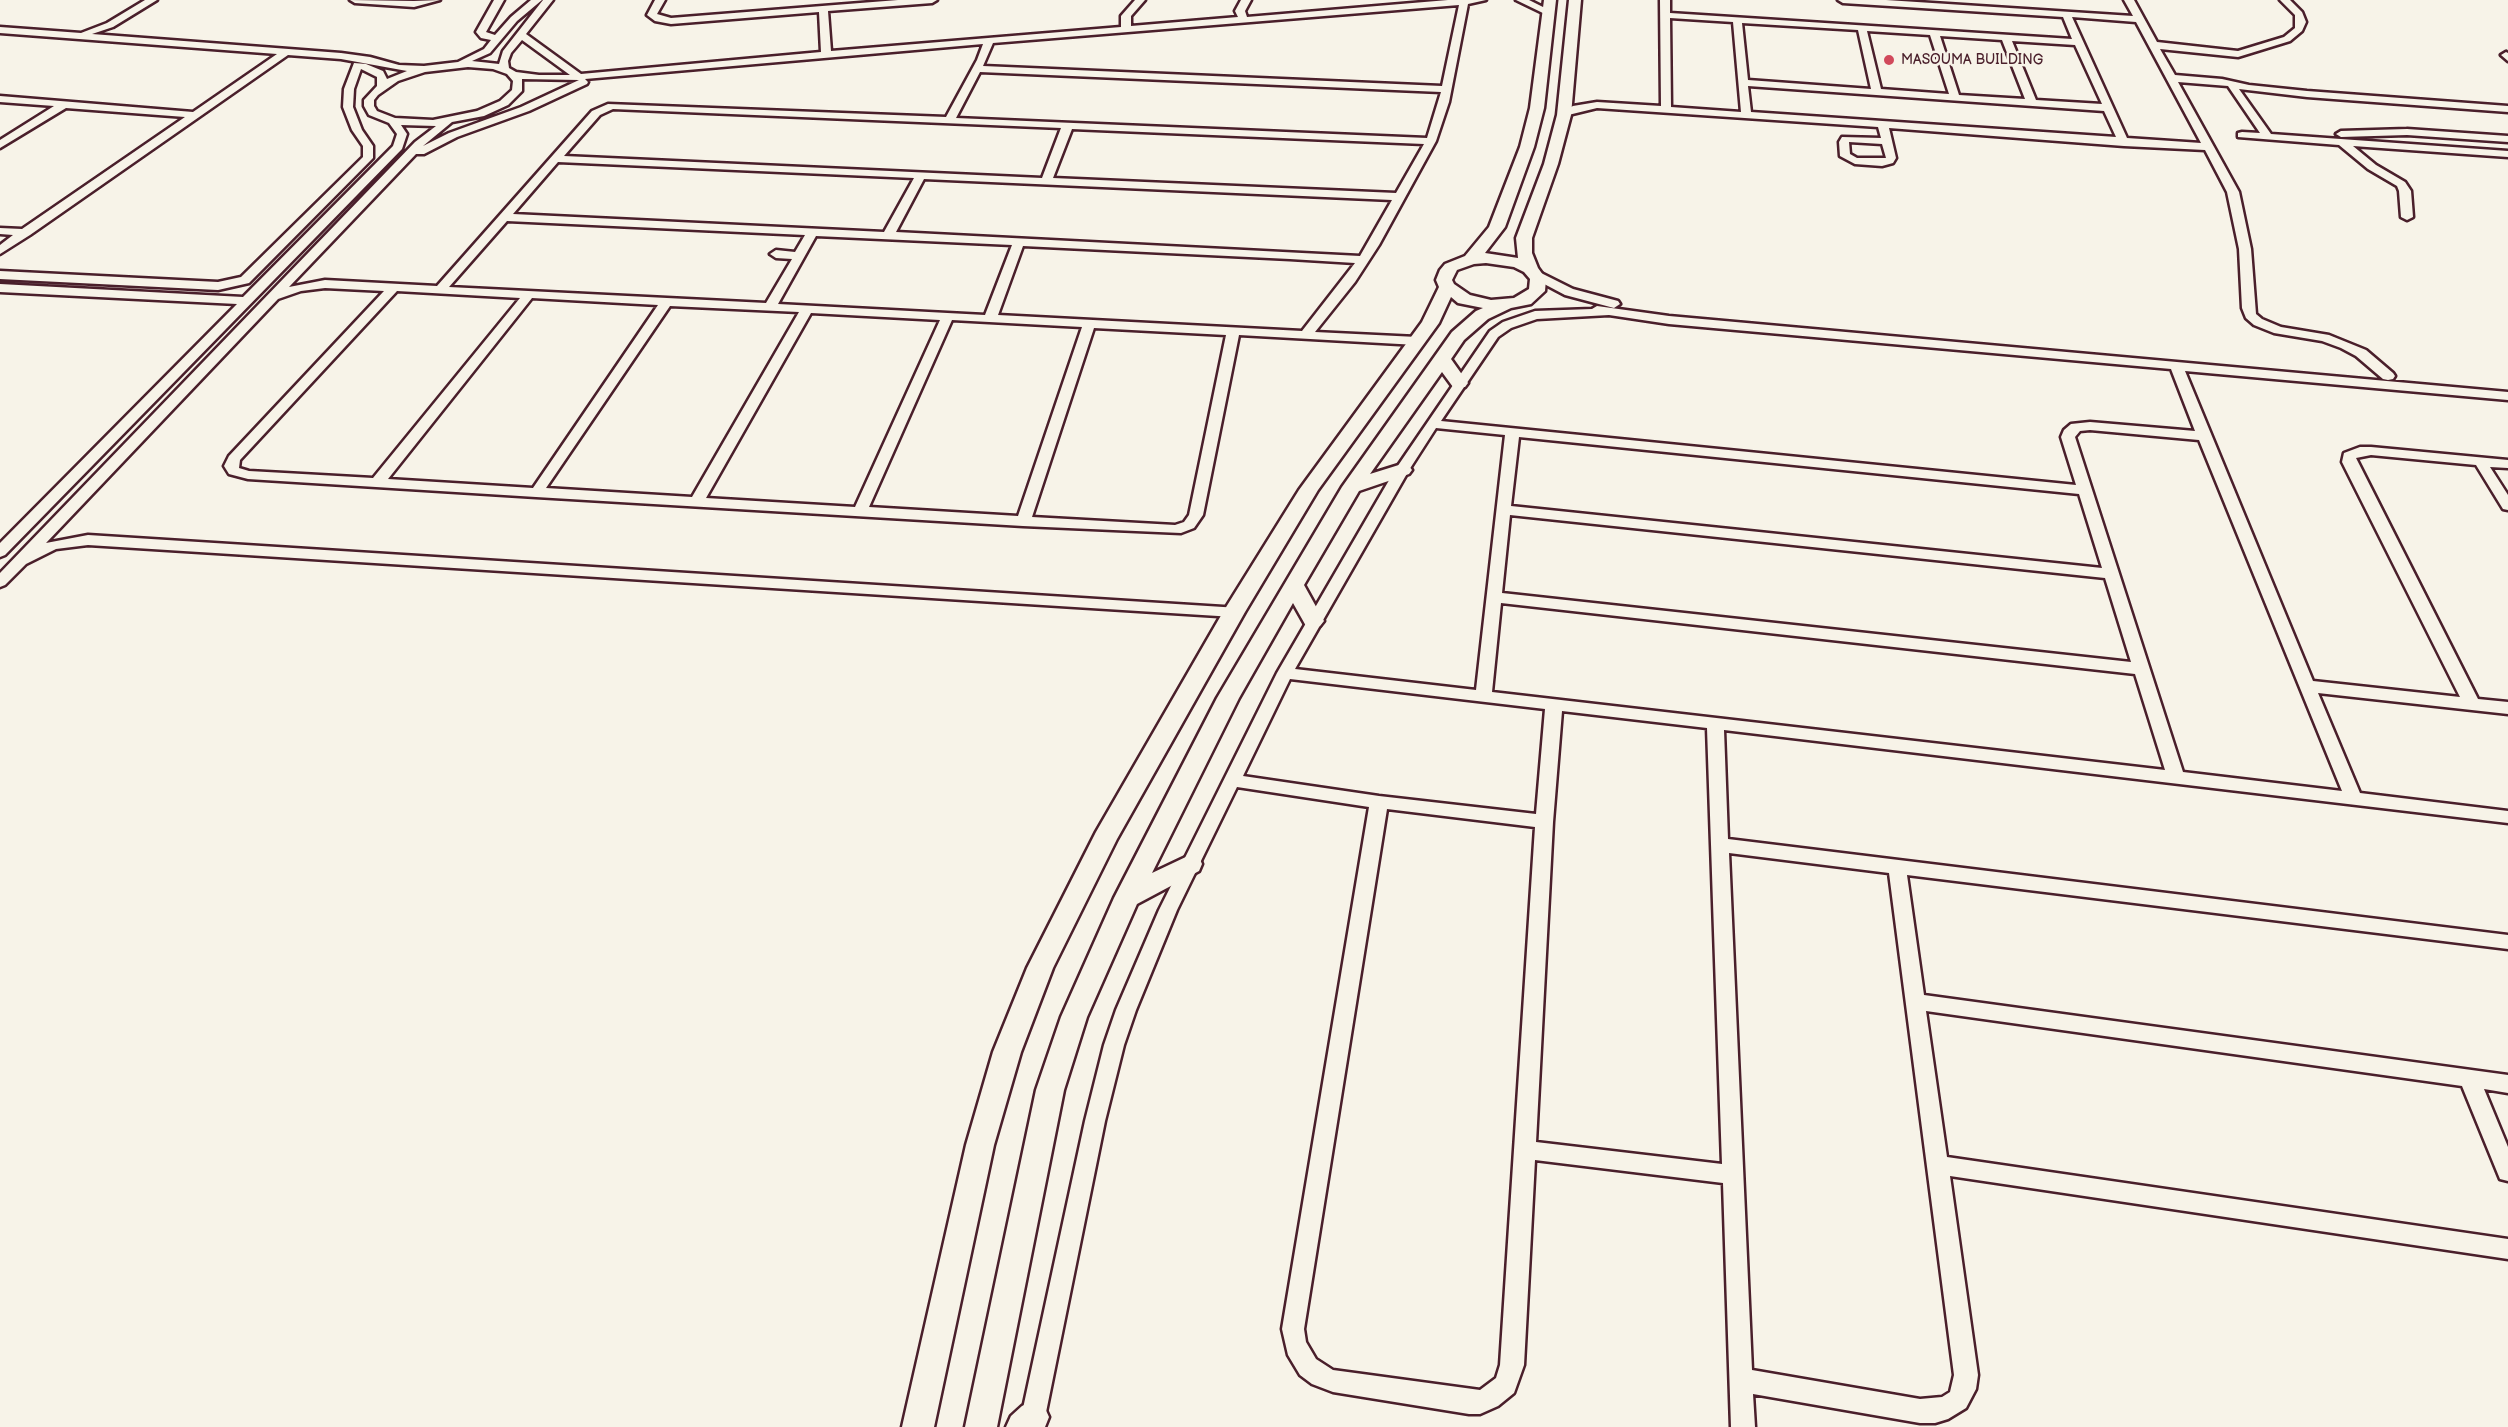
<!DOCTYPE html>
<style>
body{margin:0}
canvas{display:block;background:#f7f3e8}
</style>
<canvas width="2508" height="1427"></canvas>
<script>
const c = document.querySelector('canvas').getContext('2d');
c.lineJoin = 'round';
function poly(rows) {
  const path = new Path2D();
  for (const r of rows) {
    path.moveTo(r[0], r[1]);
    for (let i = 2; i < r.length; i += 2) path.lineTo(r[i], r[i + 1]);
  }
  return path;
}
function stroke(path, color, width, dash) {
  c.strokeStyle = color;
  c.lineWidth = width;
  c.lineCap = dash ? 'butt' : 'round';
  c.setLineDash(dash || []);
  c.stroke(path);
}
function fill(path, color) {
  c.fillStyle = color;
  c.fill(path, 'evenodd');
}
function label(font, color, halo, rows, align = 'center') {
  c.font = font + ' "Balsamiq Sans",sans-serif';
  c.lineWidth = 5;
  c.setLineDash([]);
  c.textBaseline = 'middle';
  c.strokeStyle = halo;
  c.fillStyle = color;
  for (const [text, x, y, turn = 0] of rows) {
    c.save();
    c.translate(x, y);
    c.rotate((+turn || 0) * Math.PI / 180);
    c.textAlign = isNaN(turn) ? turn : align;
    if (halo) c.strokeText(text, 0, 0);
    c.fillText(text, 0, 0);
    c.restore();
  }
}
const street = poly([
 [145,0,157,0,113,27,92,34,341,53,370,57,399,65,424,66,458,62,484,49,491,40,481,38,476,32,494,0,504,0,486,32,495,35,511,17,531,0,542,0,517,21,490,53,472,61,499,64,503,51,543,0,553,0,526,34,581,74,821,52,819,12,671,24,655,21,647,15,655,0,665,0,657,14,671,18,898,0,937,0,932,3,828,11,831,51,1121,27,1121,16,1135,0,1145,0,1131,16,1131,26,1238,17,1235,11,1241,0,1251,0,1245,11,1247,17,1448,0,1486,0,1468,4,1449,102,1436,141,1379,245,1355,282,1315,332,1417,337,1423,341,1417,345,1239,335,1203,515,1194,528,1181,533,1023,526,536,497,248,479,229,474,224,466,229,456,384,291,325,288,301,291,278,299,46,543,88,535,1239,608,1242,612,1234,617,88,545,56,549,26,564,5,585,0,587,0,573,415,142,436,126,401,125,407,134,402,149,5,555,0,557,0,543,237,304,0,292,0,284,243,297,393,146,397,134,389,123,369,115,364,106,364,100,377,86,377,77,361,69,354,89,353,107,362,130,373,146,373,158,249,283,218,290,0,279,0,271,218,282,241,277,363,157,363,146,352,130,343,107,344,89,354,63,366,64,383,71,387,79,407,71,341,59,288,55,30,235,0,254,0,245,13,235,0,234,0,228,22,229,185,117,66,108,0,148,0,140,54,106,0,102,0,96,193,112,277,54,0,33,0,27,81,33,107,23,145,0],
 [1459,5,1442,86,983,66,993,43,1459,5],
 [522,40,570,75,539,75,516,72,509,68,508,61,511,53,522,40],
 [983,44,977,60,946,117,608,104,592,111,437,286,325,280,289,287,416,154,424,154,457,137,529,111,587,84,588,82,585,79,983,44],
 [468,67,493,69,507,74,513,81,512,90,500,101,477,111,433,120,395,118,377,111,374,106,374,100,378,95,398,81,425,72,468,67],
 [980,72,1441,92,1427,138,956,118,980,72],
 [522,79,579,80,521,107,449,133,423,146,452,122,484,116,508,105,522,91,522,79],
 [613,109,1061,128,1042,178,564,156,600,115,613,109],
 [1072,129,1424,144,1396,193,1053,178,1072,129],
 [558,162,914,178,884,232,513,214,558,162],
 [924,179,1392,200,1360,256,896,232,924,179],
 [507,221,805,235,795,252,776,250,770,254,776,258,792,259,766,303,449,287,507,221],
 [816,236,1012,245,985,315,778,304,816,236],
 [1023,246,1290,259,1355,263,1302,331,998,315,1023,246],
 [397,291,520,298,373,478,249,471,239,468,240,460,397,291],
 [532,298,658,305,533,488,388,479,532,298],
 [670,306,799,312,692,497,546,488,670,306],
 [811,313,940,320,855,507,706,498,811,313],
 [952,320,1082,327,1018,516,869,507,952,320],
 [1094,328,1226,335,1189,515,1184,522,1175,525,1032,517,1094,328],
 [350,0,414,1,440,0,414,7,355,3,350,0],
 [1516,0,1529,0,1553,12,1545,14,1516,0],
 [1660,0,1670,0,1670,13,2072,39,2063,17,1843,3,1838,0,1886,0,2133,16,2124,0,2134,0,2157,42,2238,51,2284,37,2295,28,2295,15,2280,0,2290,0,2302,12,2306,22,2302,31,2290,41,2238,57,2160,49,2175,75,2222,79,2249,85,2307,91,2508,106,2508,112,2307,97,2239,89,2271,134,2508,151,2508,157,2353,146,2376,165,2405,182,2411,191,2413,217,2407,220,2401,217,2399,191,2397,186,2368,169,2339,145,2238,137,2238,133,2242,132,2260,133,2228,86,2178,82,2239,192,2251,249,2256,314,2262,319,2281,327,2329,335,2366,350,2393,373,2395,376,2393,379,2388,380,2383,379,2356,356,2341,348,2322,341,2274,333,2254,325,2246,318,2242,308,2239,249,2227,192,2205,150,2124,146,1889,128,1896,158,1893,163,1882,166,1855,164,1840,156,1839,142,1842,137,1881,138,1878,127,1597,108,1560,117,1560,113,1573,106,1597,102,1661,106,1660,0],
 [2072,17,2136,22,2201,143,2127,138,2072,17],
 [1670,18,1733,22,1741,112,1671,107,1670,18],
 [1742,23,1858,30,1871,89,1748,80,1742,23],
 [1867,31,1930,35,1949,94,1881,89,1867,31],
 [1940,36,2002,40,2025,99,1959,95,1940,36],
 [2012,41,2075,45,2102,104,2036,100,2012,41],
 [1748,86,2104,111,2116,137,1751,112,1748,86],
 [1849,142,1882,144,1886,158,1857,158,1850,154,1849,142],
 [2506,52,2508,53,2508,61,2501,55,2506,52],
 [2407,129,2508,136,2508,142,2407,135,2341,137,2336,134,2341,131,2407,129],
 [1535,270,1573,289,1618,301,1620,304,1614,308,1565,295,1531,277,1529,274,1535,270],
 [1597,306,1669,316,2508,392,2508,400,2185,371,2313,681,2460,697,2342,462,2344,453,2360,447,2371,447,2508,460,2508,468,2490,467,2508,495,2508,510,2503,509,2476,465,2371,455,2356,458,2478,699,2508,702,2508,714,2318,693,2360,793,2508,811,2508,823,1724,730,1728,839,2508,935,2508,949,1907,875,1924,995,2508,1075,2508,1093,2484,1089,2508,1147,2508,1181,2500,1179,2462,1086,1926,1011,1947,1157,2508,1239,2508,1259,1950,1176,1978,1375,1976,1389,1966,1408,1948,1419,1935,1423,1920,1423,1753,1394,1755,1427,1731,1427,1723,1183,1535,1160,1524,1365,1514,1393,1498,1406,1480,1414,1469,1414,1333,1392,1312,1384,1300,1375,1288,1355,1282,1329,1369,807,1237,787,1177,910,1136,1010,1124,1045,1105,1121,1043,1427,1019,1427,1085,1121,1104,1045,1116,1010,1159,910,1277,673,1395,470,1490,331,1503,322,1535,311,1592,309,1597,306],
 [1609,315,1669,324,2171,369,2195,431,2090,422,2071,424,2064,430,2061,437,2076,485,1441,421,1498,337,1511,328,1537,319,1609,315],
 [1436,428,1505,435,1476,690,1295,669,1409,470,1436,428],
 [2090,430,2199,440,2342,791,2183,772,2075,437,2080,431,2090,430],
 [1519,437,2079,494,2102,568,1511,506,1519,437],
 [1510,515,2105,578,2131,662,1502,593,1510,515],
 [1501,603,2135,674,2165,770,1492,692,1501,603],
 [1290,679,1545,709,1536,814,1379,796,1243,776,1290,679],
 [1562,711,1707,728,1722,1164,1536,1142,1553,822,1562,711],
 [1387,809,1535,827,1500,1365,1496,1378,1480,1390,1333,1370,1316,1359,1306,1342,1304,1329,1387,809],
 [1729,853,1889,873,1954,1375,1950,1392,1942,1397,1920,1399,1752,1370,1729,853]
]);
const secondary = poly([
 [1544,0,1556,0,1544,108,1534,147,1505,227,1485,253,1518,258,1516,238,1544,164,1557,115,1569,0,1581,0,1571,115,1558,164,1532,238,1532,253,1538,268,1546,279,1545,291,1531,304,1511,308,1488,319,1464,340,1451,359,1468,383,1465,387,1453,387,1442,372,1370,474,1402,464,1409,466,1412,470,1409,474,1359,491,1304,585,1324,621,1320,626,1313,628,1306,626,1293,603,1239,698,1152,873,1190,855,1199,857,1202,864,1199,871,1137,904,1087,1017,1064,1090,997,1427,965,1427,1036,1090,1061,1017,1114,898,1217,698,1342,487,1452,332,1476,311,1483,308,1458,303,1451,297,1439,323,1318,490,1245,612,1117,839,1053,968,1021,1052,994,1145,934,1427,902,1427,966,1145,993,1052,1027,968,1096,832,1223,612,1299,490,1422,322,1439,287,1436,280,1440,270,1445,264,1465,256,1489,227,1520,147,1530,108,1544,0],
 [1486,263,1514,267,1524,272,1530,279,1529,289,1514,298,1491,300,1470,295,1454,284,1452,280,1457,270,1474,264,1486,263],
 [1033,1401,1044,1406,1049,1417,1045,1427,1006,1427,1011,1416,1022,1406,1033,1401]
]);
const markers = [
 [1889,60,6,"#d1495b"]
];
const farPoinames = [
 ["MASOUMA BUILDING",1901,60]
];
stroke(street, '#4a1f2b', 5);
stroke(secondary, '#4a1f2b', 5);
fill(street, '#f7f3e8');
fill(secondary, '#f7f3e8');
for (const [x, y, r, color] of markers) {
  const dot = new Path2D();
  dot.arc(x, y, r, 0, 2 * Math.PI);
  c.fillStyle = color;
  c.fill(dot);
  stroke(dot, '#f7f3e8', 2);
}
label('14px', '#4a1f2b', '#f7f3e8', farPoinames, 'left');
</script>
